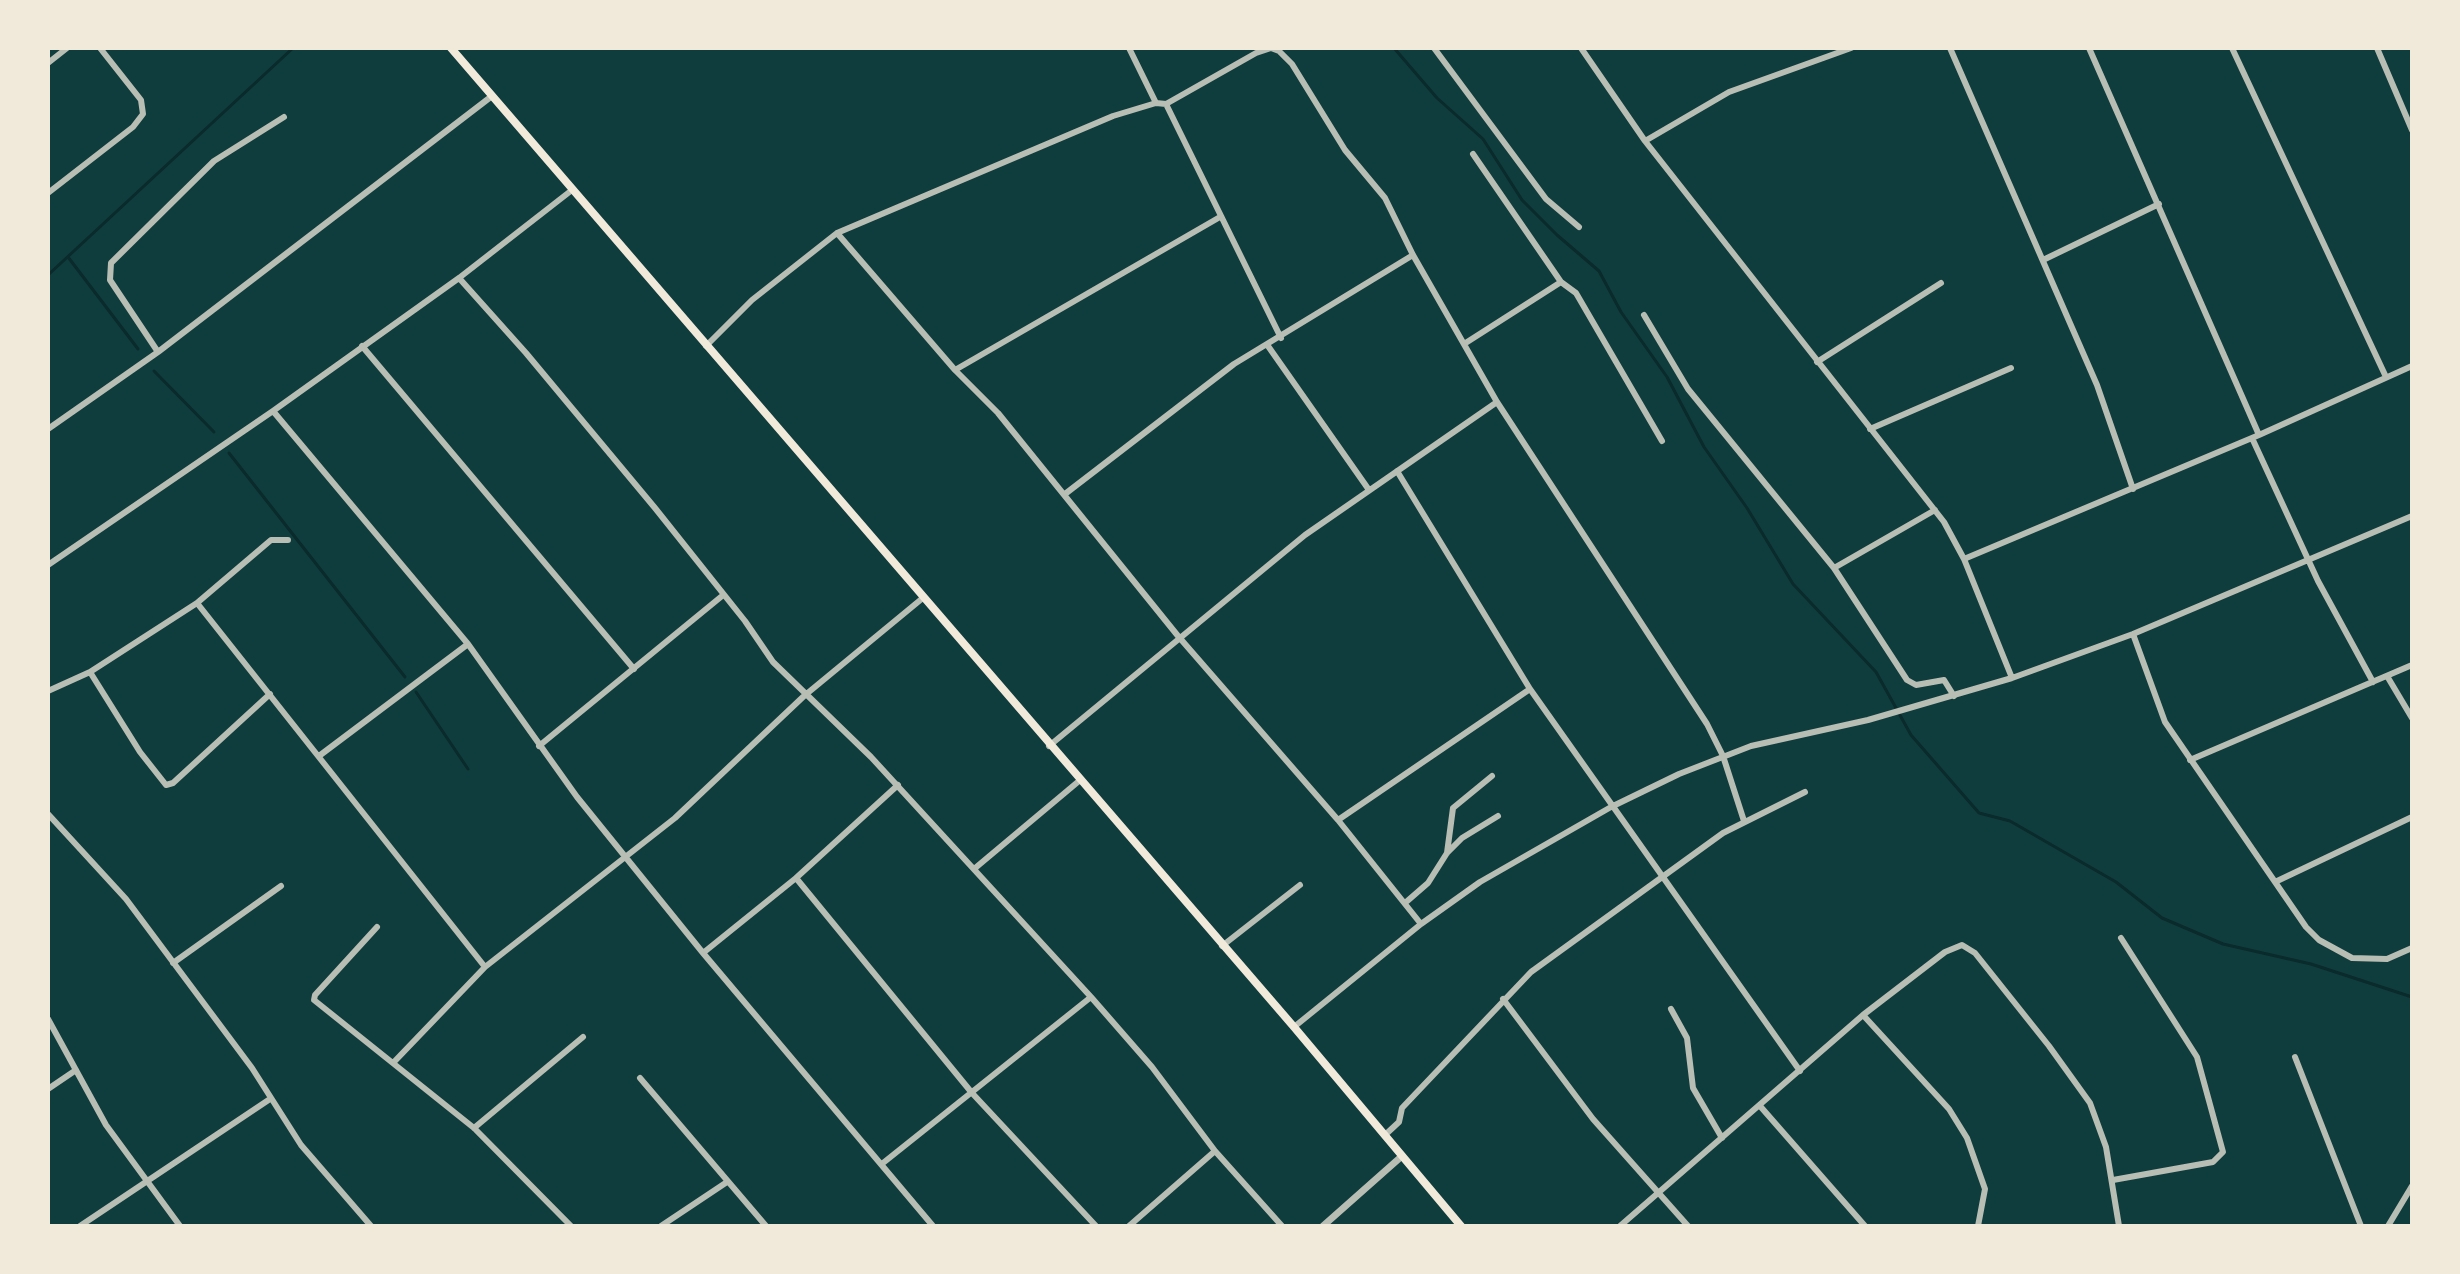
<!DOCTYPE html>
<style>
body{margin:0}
#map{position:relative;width:2460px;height:1274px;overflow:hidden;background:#0f3d3e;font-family:"Exo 2",sans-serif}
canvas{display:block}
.frame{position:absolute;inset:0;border:50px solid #f1e9da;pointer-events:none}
</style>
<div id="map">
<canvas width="2460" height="1274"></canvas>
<div class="frame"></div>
</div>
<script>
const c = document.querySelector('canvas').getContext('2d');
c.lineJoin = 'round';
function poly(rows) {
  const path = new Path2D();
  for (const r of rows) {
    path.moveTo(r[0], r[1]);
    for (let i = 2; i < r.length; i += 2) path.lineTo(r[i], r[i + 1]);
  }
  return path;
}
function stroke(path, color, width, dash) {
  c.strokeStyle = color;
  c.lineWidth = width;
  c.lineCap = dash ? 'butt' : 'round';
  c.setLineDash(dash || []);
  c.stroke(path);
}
const stream = poly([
 [1394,48,1437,98,1483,139,1522,200,1557,235,1599,271,1621,312,1667,377,1704,447,1747,508,1793,584,1876,672,1911,735,1979,813,2010,821,2116,882,2162,918,2223,944,2311,964,2412,997],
 [68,257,138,349],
 [48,275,293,48],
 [154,371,214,432],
 [229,453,405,677],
 [416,692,468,769]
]);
const minor = poly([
 [1129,48,1156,103],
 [1434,48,1546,199,1579,227],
 [1581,48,1645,141,1944,522,1964,559,2012,678],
 [1950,48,2097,385,2133,489],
 [2089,48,2259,435],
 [2232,48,2386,377],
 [2377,48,2412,130],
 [48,63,67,48],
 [1166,104,1281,338],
 [1645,141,1729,92,1851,48],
 [1473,154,1561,282,1576,293,1662,441],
 [48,193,133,127,143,114,141,100,100,48],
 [837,233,955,370,998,413,1178,636,1338,820,1421,924],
 [2043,260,2159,204],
 [459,278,526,353,655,508,745,621,773,662,871,757,1091,997,1152,1067,1215,1151,1282,1226],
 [1644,315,1688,389,1834,568,1935,510],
 [1464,344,1561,282],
 [362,346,634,669],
 [706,346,752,300,837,233,1113,116,1156,103,1166,104,1256,53,1271,48,1279,51,1292,64,1345,150,1385,198,1413,255,1497,402,1707,724,1723,756,1744,821],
 [1268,346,1369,490],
 [158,352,110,280,111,263,214,161,284,117],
 [1817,362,1941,283],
 [955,370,1220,217],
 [273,411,468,644,577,797,703,953,933,1226],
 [48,429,158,352,492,96],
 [1870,429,2011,368],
 [2252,438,2318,581,2373,682],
 [1397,471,1530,689,1800,1071],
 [1065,494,1234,364,1413,255],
 [1964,559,2259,435,2412,366],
 [48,565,273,411,459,278,572,190],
 [1834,568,1907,680,1916,685,1944,680,1954,696],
 [197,603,485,967],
 [2133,634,2165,722,2306,927,2319,940,2352,958,2387,959,2412,948],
 [90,672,140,752,166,785,173,783,270,694],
 [2387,676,2412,718],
 [48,691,90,672,197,603,271,540,288,540],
 [539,746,722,596],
 [1049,746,1305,535,1497,402],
 [319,756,468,644],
 [2190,760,2412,665],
 [48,814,126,899,252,1068,301,1145,371,1226],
 [1338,820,1530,689],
 [1447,853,1453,808,1492,776],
 [974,869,1079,781],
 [796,878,972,1093,1096,1226],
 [2275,882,2412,817],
 [1405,903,1428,883,1447,853,1462,838,1498,816],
 [377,927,315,995,314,1000,474,1128,571,1226],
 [1222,946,1300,885],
 [703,953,796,878,898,785],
 [173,963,281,886],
 [1503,999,1593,1119,1688,1226],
 [1671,1009,1687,1038,1693,1088,1722,1138],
 [1863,1015,1949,1109,1967,1138,1985,1189,1978,1226],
 [48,1019,106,1125,180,1226],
 [1294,1027,1421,924,1480,882,1611,807,1679,774,1751,746,1868,720,2012,678,2133,634,2412,516],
 [2295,1057,2361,1226],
 [393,1063,485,967,675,818,804,696,924,597],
 [640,1078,766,1226],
 [48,1089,76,1070],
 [1760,1106,1865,1226],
 [474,1128,583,1037],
 [1385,1135,1399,1122,1402,1108,1531,972,1723,833,1805,792],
 [883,1163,1091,997],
 [2113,1180,2213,1162,2223,1152,2197,1057,2121,938],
 [80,1226,270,1099],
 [661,1226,727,1182],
 [1129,1226,1215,1151],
 [1620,1226,1863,1015,1945,952,1962,945,1975,953,2049,1046,2090,1103,2106,1147,2119,1226],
 [2388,1226,2412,1186]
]);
const tertiary = poly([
 [1323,1226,1402,1156]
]);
const secondary = poly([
 [451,48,1294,1027,1461,1226]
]);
stroke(stream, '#0a2a2b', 3);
stroke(minor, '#b8beb3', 6);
stroke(tertiary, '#b8beb3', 7);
stroke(secondary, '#f1e9da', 8);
</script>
